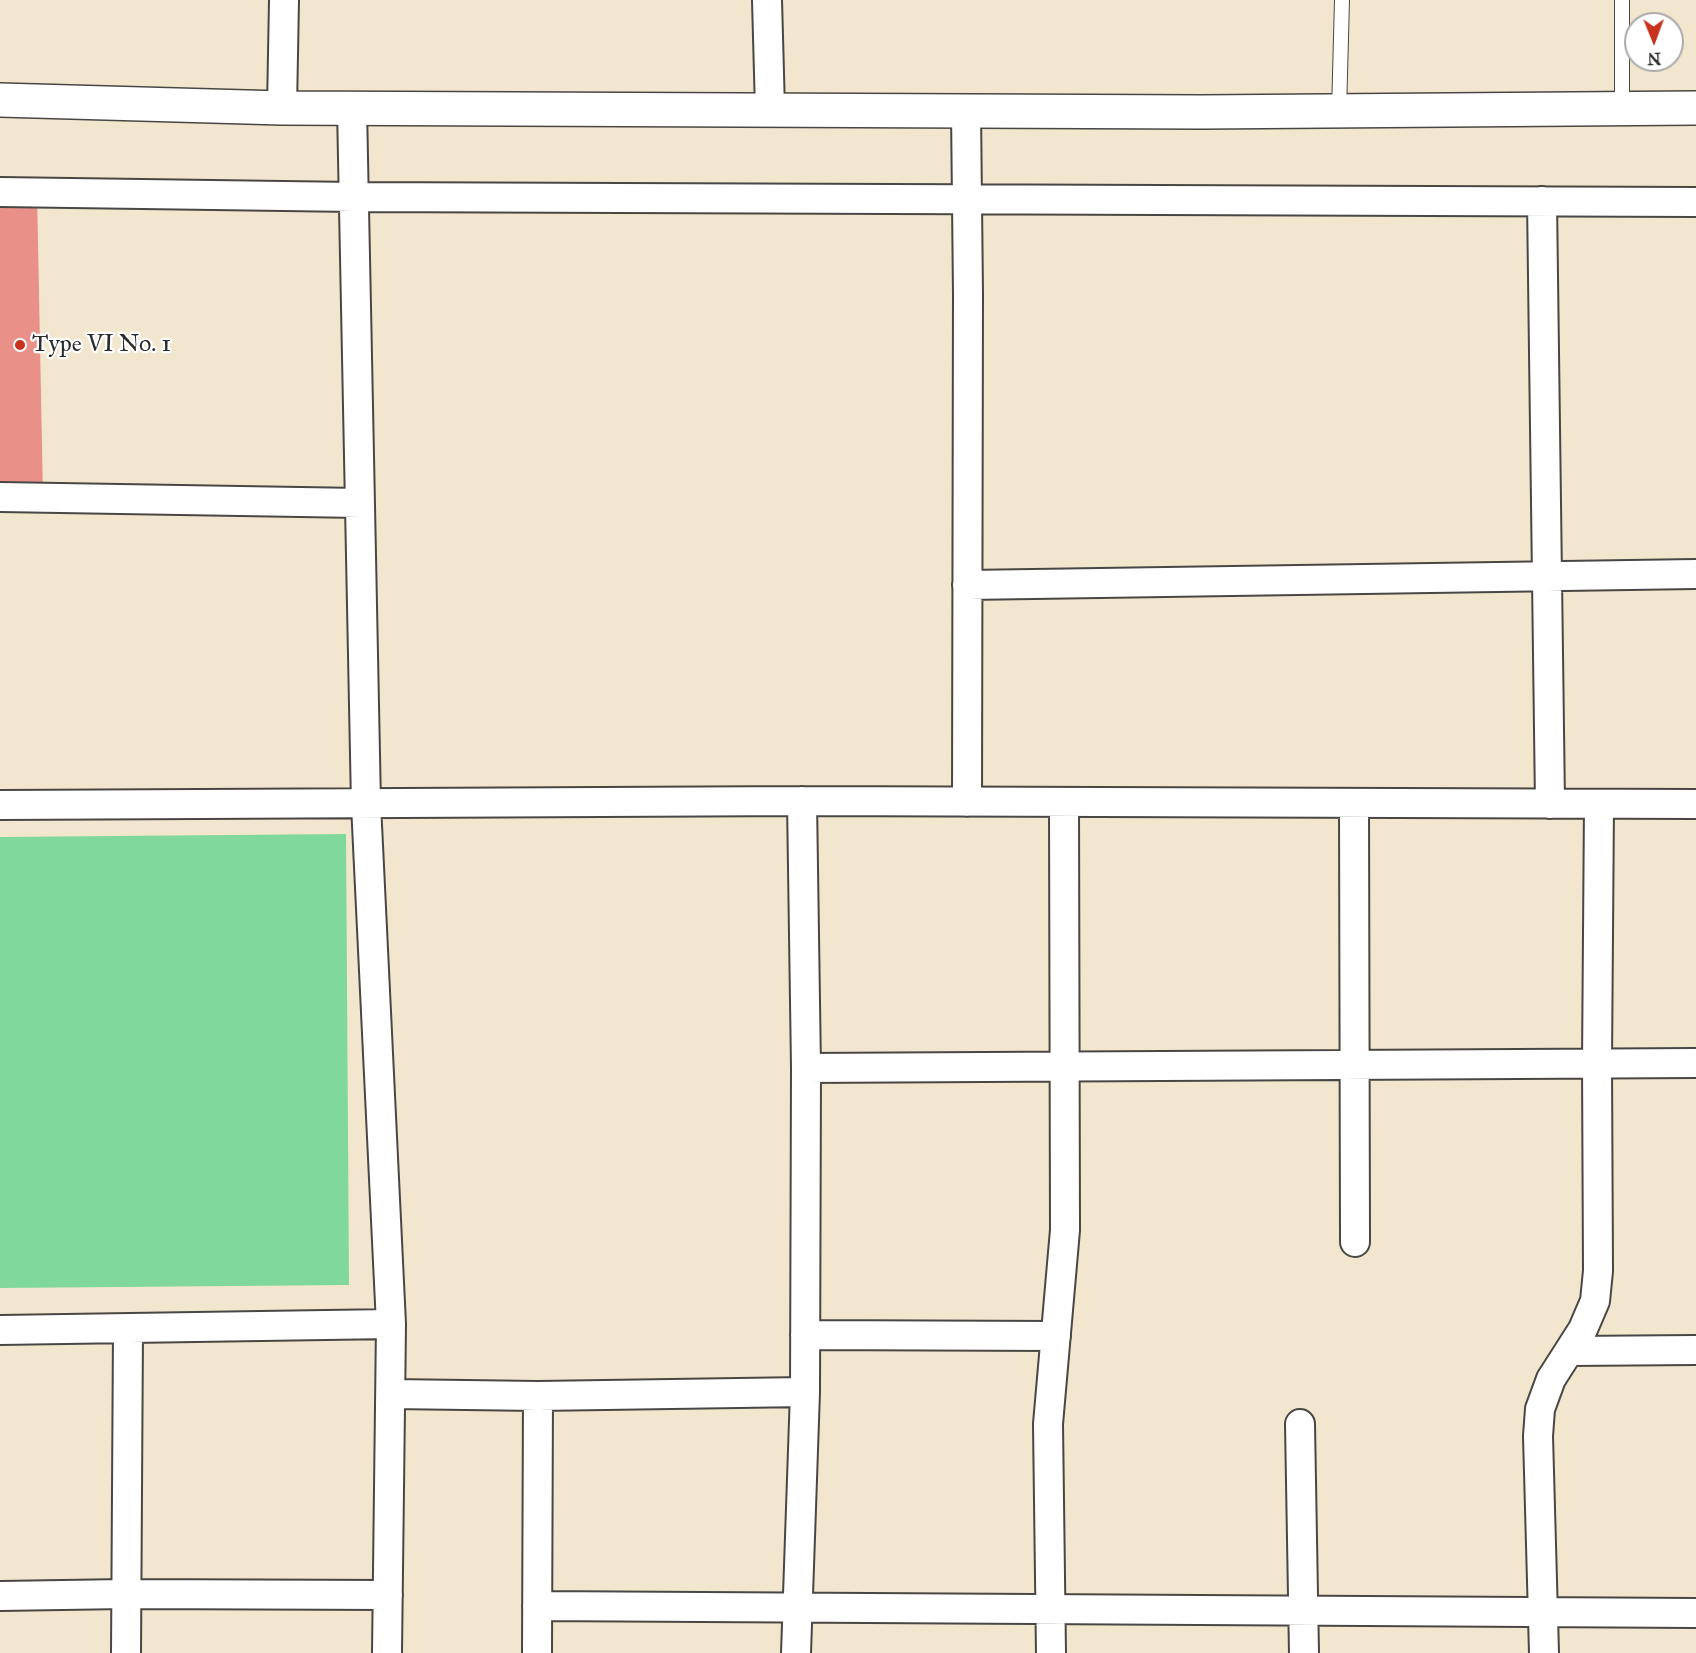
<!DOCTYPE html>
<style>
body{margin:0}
#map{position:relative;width:1696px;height:1653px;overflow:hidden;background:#f2e6ce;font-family:"IM FELL Great Primer",serif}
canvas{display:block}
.north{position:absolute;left:1624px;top:12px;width:60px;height:60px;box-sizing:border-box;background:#fff;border:2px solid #aaa;border-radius:50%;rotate:179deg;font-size:16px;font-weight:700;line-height:24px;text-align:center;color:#2b2b2b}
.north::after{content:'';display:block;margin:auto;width:21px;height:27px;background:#c8321e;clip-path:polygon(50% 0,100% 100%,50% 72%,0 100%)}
</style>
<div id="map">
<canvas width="1696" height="1653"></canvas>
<div class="north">N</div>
</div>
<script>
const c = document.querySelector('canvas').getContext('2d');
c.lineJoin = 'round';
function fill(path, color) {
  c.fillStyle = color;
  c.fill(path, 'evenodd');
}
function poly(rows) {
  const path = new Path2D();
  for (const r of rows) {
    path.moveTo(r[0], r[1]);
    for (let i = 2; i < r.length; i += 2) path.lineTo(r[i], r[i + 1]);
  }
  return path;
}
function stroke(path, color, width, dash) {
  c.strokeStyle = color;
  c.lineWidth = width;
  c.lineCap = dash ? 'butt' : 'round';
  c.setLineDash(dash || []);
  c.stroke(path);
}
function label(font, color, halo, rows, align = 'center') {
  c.font = font + ' "IM FELL Great Primer",serif';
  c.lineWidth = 4.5;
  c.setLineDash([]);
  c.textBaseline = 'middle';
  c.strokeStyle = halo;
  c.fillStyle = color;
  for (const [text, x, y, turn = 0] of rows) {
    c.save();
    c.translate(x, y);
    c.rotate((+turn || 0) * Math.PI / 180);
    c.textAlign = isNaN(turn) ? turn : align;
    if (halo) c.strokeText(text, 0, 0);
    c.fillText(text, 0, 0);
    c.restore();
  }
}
const green = poly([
 [346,834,349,1285,0,1288,0,837]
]);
const building = poly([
 [0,192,37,192,43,497,0,497]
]);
const lane = poly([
 [1622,109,1622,0],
 [1339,112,1342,0]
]);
const street = poly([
 [767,0,770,110],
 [282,108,284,0],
 [352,108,366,804,391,1324,387,1653],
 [966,111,968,294,967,802],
 [0,192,354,197,1696,202],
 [1542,201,1550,804],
 [0,497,360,503],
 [967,585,1696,574],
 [1354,803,1355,1242],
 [0,805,802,801,1696,804],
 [806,1068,1696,1063],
 [0,1330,391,1324],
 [805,1335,1056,1336],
 [1569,1351,1696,1350],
 [392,1394,538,1396,805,1392],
 [1300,1424,1304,1653],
 [0,1596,125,1594,388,1595],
 [537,1606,1696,1613],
 [126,1653,128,1330],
 [537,1653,538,1396],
 [796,1653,805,1392,806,1068,802,801],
 [1051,1653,1048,1424,1065,1230,1064,803],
 [1544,1653,1538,1436,1540,1409,1551,1379,1583,1329,1595,1301,1598,1271,1597,1063,1599,804]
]);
const secondary = poly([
 [0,100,282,108,1202,112,1696,108]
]);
const markers = [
 [20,345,6,"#c8321e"]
];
const poiNames = [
 ["Type VI No. 1",32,345]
];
fill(green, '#80d89c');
fill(building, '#e99088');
stroke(lane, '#494743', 16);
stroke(street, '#494743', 32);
stroke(secondary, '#494743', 36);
stroke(lane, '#fff', 14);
stroke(street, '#fff', 28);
stroke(secondary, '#fff', 33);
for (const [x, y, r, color] of markers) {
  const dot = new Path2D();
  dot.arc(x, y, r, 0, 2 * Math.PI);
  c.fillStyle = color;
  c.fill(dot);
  stroke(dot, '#fff', 2);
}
label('24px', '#2b2b2b', '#fff', poiNames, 'left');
</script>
